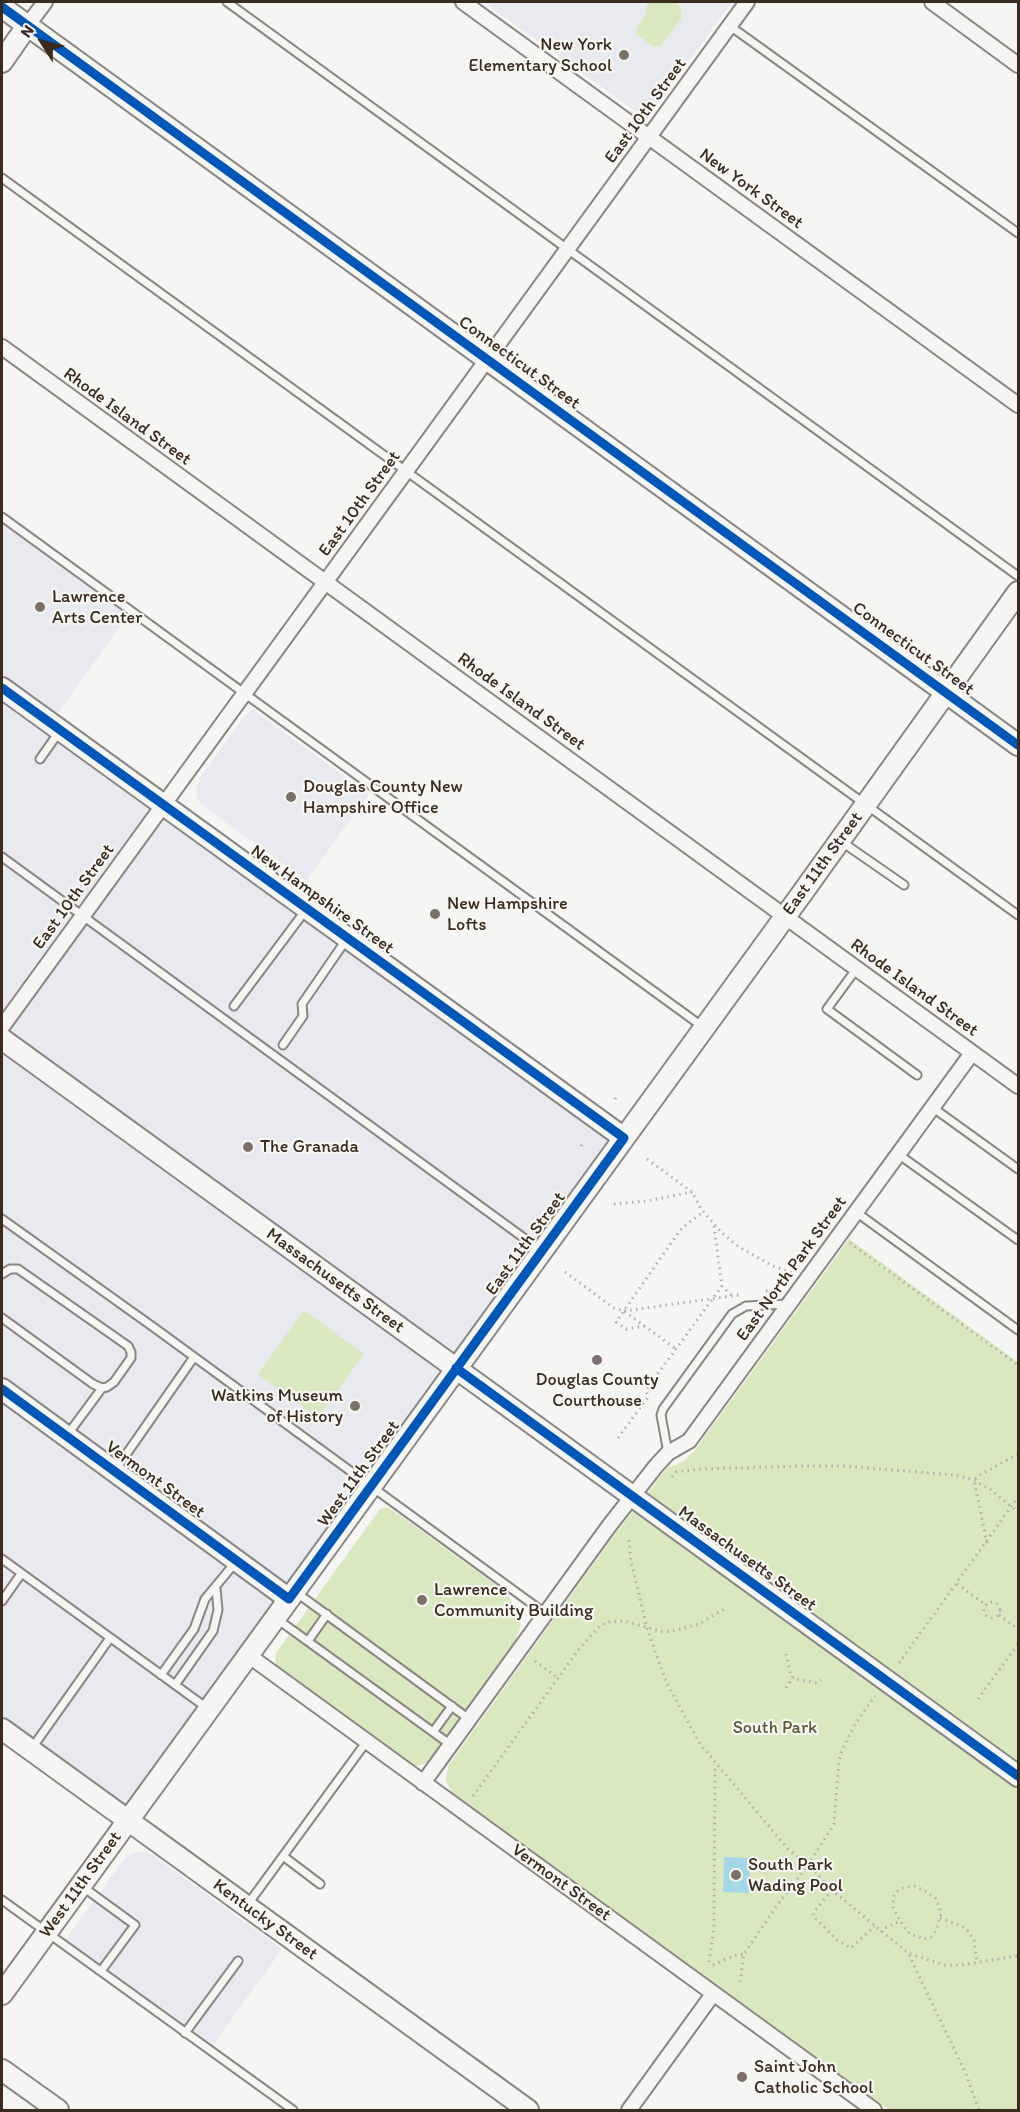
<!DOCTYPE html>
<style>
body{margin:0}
#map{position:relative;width:1020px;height:2112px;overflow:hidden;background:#f5f5f3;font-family:Itim,sans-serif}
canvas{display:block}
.frame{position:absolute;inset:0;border:3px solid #3b2a1e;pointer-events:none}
.north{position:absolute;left:12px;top:12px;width:60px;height:60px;-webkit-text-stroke:4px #f6f6f2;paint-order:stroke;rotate:306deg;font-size:16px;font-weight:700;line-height:24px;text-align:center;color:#3b2a1e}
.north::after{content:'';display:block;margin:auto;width:21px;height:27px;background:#3b2a1e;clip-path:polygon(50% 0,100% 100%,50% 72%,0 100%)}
</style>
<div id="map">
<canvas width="1020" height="2112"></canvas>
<div class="frame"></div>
<div class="north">N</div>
</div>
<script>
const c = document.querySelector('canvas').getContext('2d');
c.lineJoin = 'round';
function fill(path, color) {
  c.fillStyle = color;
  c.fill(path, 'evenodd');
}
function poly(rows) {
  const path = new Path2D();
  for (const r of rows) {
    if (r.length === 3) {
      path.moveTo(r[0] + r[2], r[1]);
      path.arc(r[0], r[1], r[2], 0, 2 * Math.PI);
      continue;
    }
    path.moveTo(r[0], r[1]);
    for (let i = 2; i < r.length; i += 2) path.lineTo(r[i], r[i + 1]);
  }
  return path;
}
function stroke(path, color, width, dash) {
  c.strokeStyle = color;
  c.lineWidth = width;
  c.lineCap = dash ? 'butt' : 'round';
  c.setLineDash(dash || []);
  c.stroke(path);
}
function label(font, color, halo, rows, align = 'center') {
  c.font = font + ' Itim,sans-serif';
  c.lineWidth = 4.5;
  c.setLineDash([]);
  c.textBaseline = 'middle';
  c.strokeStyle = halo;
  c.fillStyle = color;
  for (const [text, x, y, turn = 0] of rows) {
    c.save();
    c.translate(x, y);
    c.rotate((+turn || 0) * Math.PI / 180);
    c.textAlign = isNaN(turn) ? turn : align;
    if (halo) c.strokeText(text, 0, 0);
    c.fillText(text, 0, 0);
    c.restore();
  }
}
const built = poly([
 [483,2,732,2,650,113,642,116],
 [2,517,131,611,51,723,624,1138,128,1820,2,1729],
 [253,710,369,794,306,881,200,803,197,798,196,790,200,777,248,712],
 [143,1851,151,1854,282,1949,213,2045,66,1939,124,1859,133,1853]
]);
const green = poly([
 [649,2,676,2,681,9,681,19,661,46,654,47,636,34,638,26,646,14,646,8],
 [849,1239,1018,1362,1018,2110,889,2110,453,1794,446,1781,448,1766,615,1534,667,1468,684,1461,694,1451],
 [304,1310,364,1354,318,1418,258,1374],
 [388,1507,506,1592,516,1609,521,1624,516,1641,429,1762,418,1766,410,1763,278,1668,275,1661,276,1653,380,1509]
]);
const water = poly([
 [724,1857,750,1858,749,1893,723,1892]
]);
const path = poly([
 [615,1099,616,1097],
 [581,1146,582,1144],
 [647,1159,692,1192,701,1209,722,1233,739,1247,773,1266,792,1273],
 [614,1204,647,1201,692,1192],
 [714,1226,722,1286,731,1295],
 [850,1243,1018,1365],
 [565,1272,614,1308,624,1311,676,1349],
 [766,1291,780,1288],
 [624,1311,739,1295],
 [645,1326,626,1329,616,1322,676,1236,682,1228,703,1212],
 [618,1438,648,1397,646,1390,722,1286],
 [672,1477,676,1472,700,1469,807,1466,843,1466,955,1475,974,1480,991,1490,1018,1512],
 [629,1540,631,1561,647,1628,666,1682,700,1744,788,1849,808,1865,832,1890,908,1953,944,1965,961,1965,1018,1956],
 [987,1543,974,1480,978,1476,1018,1454],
 [957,1584,986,1605],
 [992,1610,8],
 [999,1615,1018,1629],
 [786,1654,791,1676,795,1679,817,1683,821,1680],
 [535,1661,558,1678],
 [899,1663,1018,1497],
 [786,1688,793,1677],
 [978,1699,1018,1644],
 [473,1796,579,1649,599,1627,607,1622,625,1621,663,1632,673,1631,699,1624,724,1609],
 [914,1886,927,1892,935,1898,939,1906,941,1914,936,1931,931,1937,924,1939,910,1934,900,1921,893,1907,893,1898,896,1892,903,1888,914,1886],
 [832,1890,814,1912,813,1916,837,1940,851,1948,875,1926],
 [940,1918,962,1926,968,1931,974,1940,977,1963],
 [881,1932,885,1928,900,1921],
 [909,1955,966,2074,979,2110],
 [709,1962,714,1927,715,1764],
 [713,1965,733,1956,744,1954],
 [740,1982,744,1954,778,1904,808,1865,834,1824,839,1761,842,1750,855,1724,875,1696]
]);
const lane = poly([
 [227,2,1018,576],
 [730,26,1018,233],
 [2,178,1018,915],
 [2,517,703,1027],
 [40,759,59,732],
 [842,842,904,885],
 [2,857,539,1249],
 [857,968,827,1009,917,1075],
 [234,1006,305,911],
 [283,1045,303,1016,302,1004,346,940],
 [932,1107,1018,1169],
 [898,1154,1018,1240],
 [856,1212,1018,1330],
 [2,1219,156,1329,546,1614],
 [2,1274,10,1269,18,1269,128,1346,131,1352,131,1358,114,1382,107,1387,102,1388,93,1384,2,1318],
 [68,1434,102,1388],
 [668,1453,661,1415,663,1409,732,1314,746,1306,788,1304],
 [116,1469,194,1357],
 [2,1559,207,1708],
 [297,1593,469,1719],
 [2,1601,21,1574],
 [277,1619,451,1745],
 [308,1641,327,1614],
 [161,1675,194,1629,205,1599,235,1563],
 [175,1685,213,1631,218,1610,216,1588],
 [433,1732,452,1706],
 [32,1748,110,1638],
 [283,1856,320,1884],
 [83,1887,135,1925,101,1971],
 [2,1900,293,2110],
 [248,1904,367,1741],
 [185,2033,238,1961]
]);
const street = poly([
 [463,2,1018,405],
 [932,2,1018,65],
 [27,26,45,2],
 [2,347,1018,1086],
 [2,1027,747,2],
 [248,1655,874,2110],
 [423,1783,609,1526,656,1466,668,1453,689,1441,972,1053],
 [629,2110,713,1994]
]);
const secondary = poly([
 [2,7,1018,745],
 [2,62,27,26],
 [2,688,624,1138],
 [2,1039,1018,1776],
 [2,1389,289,1599],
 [2,1729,528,2110],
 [2,1994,803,892,1018,592],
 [2,2070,58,2110]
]);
const cycleway = poly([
 [2,7,1018,745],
 [2,688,624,1138,289,1599,2,1389],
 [456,1368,1018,1776]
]);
const markers = [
 [624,55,6,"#7c7169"],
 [40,607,6,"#7c7169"],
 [291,797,6,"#7c7169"],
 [435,914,6,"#7c7169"],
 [248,1147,6,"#7c7169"],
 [597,1360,6,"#7c7169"],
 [355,1406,6,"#7c7169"],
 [422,1600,6,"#7c7169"],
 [736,1875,6,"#7c7169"],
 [742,2077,6,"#7c7169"]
];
const poiNames = [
 ["New York",612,45,"right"],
 ["Elementary School",612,66,"right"],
 ["Lawrence",52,597],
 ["Arts Center",52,618],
 ["Douglas County New",303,787],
 ["Hampshire Office",303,808],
 ["New Hampshire",447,904],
 ["Lofts",447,925],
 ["The Granada",260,1147],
 ["Douglas County",597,1380,"center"],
 ["Courthouse",597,1401,"center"],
 ["Watkins Museum",343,1396,"right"],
 ["of History",343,1417,"right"],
 ["Lawrence",434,1590],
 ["Community Building",434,1611],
 ["South Park",748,1865],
 ["Wading Pool",748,1886],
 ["Saint John",754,2067],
 ["Catholic School",754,2088]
];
const streetNames = [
 ["East 10th Street",646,111,-54],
 ["New York Street",751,189,36],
 ["Connecticut Street",519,363,36],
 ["Rhode Island Street",127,417,36],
 ["East 10th Street",360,504,-54],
 ["Connecticut Street",913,649,36],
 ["Rhode Island Street",521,702,36],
 ["East 11th Street",823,864,-54],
 ["East 10th Street",74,897,-54],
 ["New Hampshire Street",322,900,36],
 ["Rhode Island Street",914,988,36],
 ["East 11th Street",526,1244,-54],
 ["East North Park Street",792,1269,-54],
 ["Massachusetts Street",335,1281,36],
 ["West 11th Street",359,1474,-54],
 ["Vermont Street",155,1480,36],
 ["Massachusetts Street",747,1559,36],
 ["Vermont Street",561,1883,36],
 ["West 11th Street",81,1885,-54],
 ["Kentucky Street",265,1920,36]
];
const parkNames = [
 ["South Park",775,1728]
];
fill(built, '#e9eaf0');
fill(green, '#d9e8bf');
fill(water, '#a3d7e6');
stroke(lane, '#8a8683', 11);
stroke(street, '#8a8683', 18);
stroke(secondary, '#8a8683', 24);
stroke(path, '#b2b0ae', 3, [1.5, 4.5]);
stroke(lane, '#f5f5f3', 7);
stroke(street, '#f5f5f3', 14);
stroke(secondary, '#f5f5f3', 20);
stroke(cycleway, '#0057b8', 9);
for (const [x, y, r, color] of markers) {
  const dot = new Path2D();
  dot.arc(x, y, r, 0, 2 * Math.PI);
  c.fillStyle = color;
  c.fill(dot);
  stroke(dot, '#f6f6f2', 2);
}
label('18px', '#3b2a1e', '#f6f6f2', poiNames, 'left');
label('18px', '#3b2a1e', '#f6f6f2', streetNames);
label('18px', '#5d573c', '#f6f6f2', parkNames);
</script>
